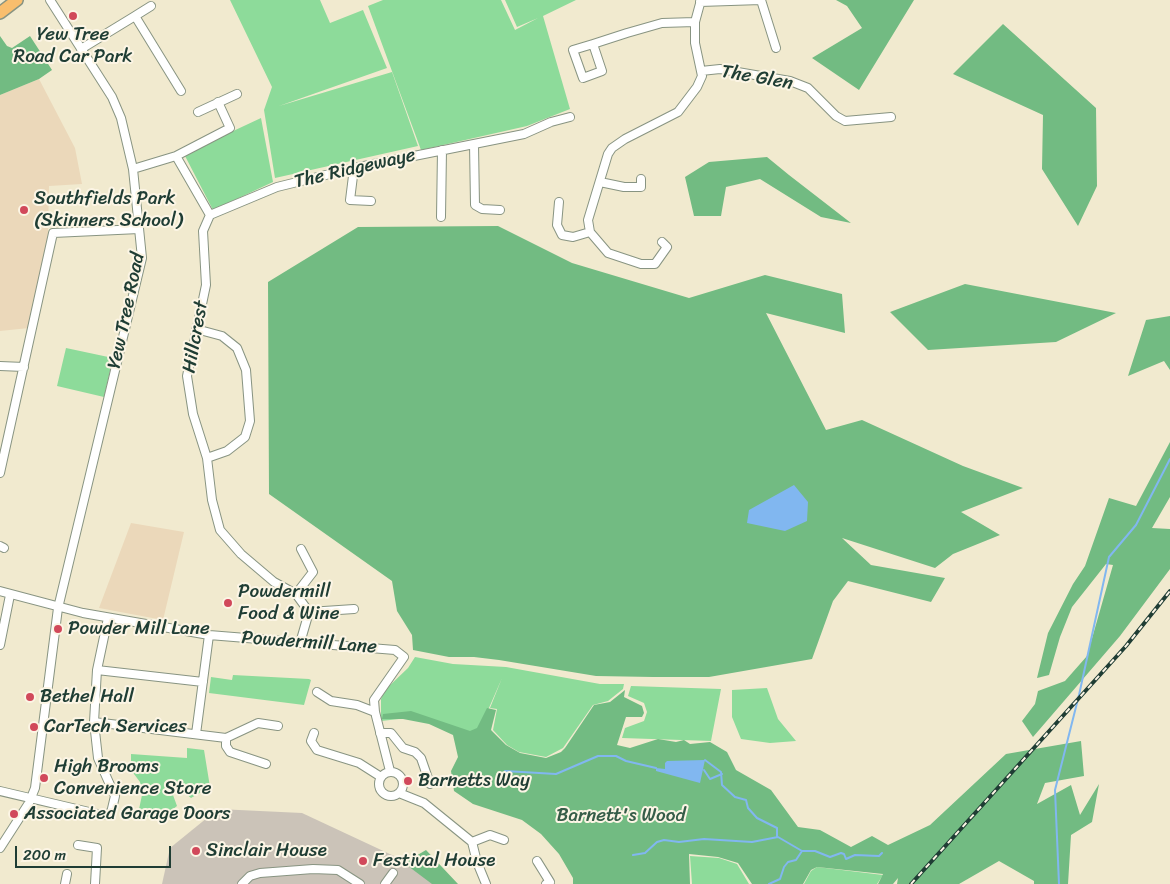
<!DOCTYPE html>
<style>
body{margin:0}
#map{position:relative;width:1170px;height:884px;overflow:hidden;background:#f1eacf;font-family:Sriracha,sans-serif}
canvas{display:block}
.scale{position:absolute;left:15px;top:846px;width:156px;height:22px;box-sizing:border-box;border:2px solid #1f3d34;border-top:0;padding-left:6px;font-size:15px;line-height:18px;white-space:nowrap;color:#1f3d34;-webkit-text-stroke:4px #fcf5e5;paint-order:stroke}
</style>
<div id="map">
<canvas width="1170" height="884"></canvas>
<div class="scale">200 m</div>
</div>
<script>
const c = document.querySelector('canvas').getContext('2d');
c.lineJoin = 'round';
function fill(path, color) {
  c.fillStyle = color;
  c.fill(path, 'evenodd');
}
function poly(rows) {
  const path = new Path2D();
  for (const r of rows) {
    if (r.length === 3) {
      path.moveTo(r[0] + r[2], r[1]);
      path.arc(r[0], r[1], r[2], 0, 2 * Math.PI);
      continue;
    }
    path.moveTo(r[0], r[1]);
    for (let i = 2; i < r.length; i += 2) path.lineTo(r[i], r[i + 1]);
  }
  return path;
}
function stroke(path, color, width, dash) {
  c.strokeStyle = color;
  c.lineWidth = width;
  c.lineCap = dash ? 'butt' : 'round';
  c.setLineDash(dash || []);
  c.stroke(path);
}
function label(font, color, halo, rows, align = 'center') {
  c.font = font + ' Sriracha,sans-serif';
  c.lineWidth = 4;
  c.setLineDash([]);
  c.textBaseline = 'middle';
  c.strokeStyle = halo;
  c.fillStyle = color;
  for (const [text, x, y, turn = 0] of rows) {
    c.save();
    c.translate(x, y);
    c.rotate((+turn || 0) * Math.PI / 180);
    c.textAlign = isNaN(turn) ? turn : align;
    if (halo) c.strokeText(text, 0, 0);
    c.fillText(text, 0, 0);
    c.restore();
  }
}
const built = poly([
 [39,79,75,148,82,184,49,186,48,234,29,328,0,331,0,95],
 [131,523,184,532,163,620,99,608]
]);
const industrial = poly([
 [218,809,302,813,454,884,162,884,170,848]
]);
const green = poly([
 [230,0,320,0,330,23,363,10,387,68,279,106,392,72,418,146,275,178,264,110,272,87],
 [383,0,501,0,515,30,538,18,517,27,505,0,576,0,543,16,570,109,527,126,421,150,368,6],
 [261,118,273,182,213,210,184,154],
 [66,348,113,358,104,397,57,386],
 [415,657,453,664,506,667,600,684,624,684,623,689,608,701,593,705,563,748,546,757,519,752,507,745,493,730,497,709,490,708,502,678,475,740,417,717,381,721,381,699,385,690,408,668],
 [233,675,309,679,311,680,304,705,209,693,211,677,232,680],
 [631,686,721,689,711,741,622,738,625,728,644,721,647,712,644,703,628,696],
 [767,688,778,719,796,741,770,743,741,739,732,717,732,690],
 [187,748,204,750,210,787,191,798,180,789,173,795,177,806,159,820,138,814,142,795,140,782,131,770,131,754,187,758],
 [690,856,719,858,737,864,749,884,692,884],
 [817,867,883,875,877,884,804,884,811,871]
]);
const forest = poly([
 [836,0,914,0,859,90,812,58,862,28,847,6],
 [1003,24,1096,108,1097,186,1078,226,1042,169,1043,115,953,74],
 [0,36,7,46,12,48,30,36,52,70,39,79,0,95],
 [767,157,789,175,851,223,821,217,760,179,726,187,721,216,694,216,685,177,709,162],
 [498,226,572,263,689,298,765,275,842,294,845,333,766,313,826,430,862,420,963,466,1023,488,961,512,1000,535,953,554,935,568,842,538,871,565,945,578,931,602,848,581,833,601,812,659,709,677,653,677,596,676,499,660,474,657,449,657,413,650,412,635,397,611,392,581,269,494,268,282,358,227],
 [965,284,1116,313,1056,342,928,350,890,312],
 [1170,316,1170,370,1164,361,1128,376,1146,320],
 [1170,442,1170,497,1152,528,1170,529,1170,569,1120,636,1033,737,1022,721,1035,704,1038,691,1065,681,1087,656,1113,565,1106,564,1072,607,1060,637,1049,675,1037,678,1048,633,1073,584,1085,566,1109,498,1136,506],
 [625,690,624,697,642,706,644,713,642,717,626,717,617,745,630,748,658,739,676,742,684,740,690,744,710,742,727,752,736,770,771,790,798,827,820,830,851,847,872,836,888,845,930,825,1006,754,1081,741,1084,776,1045,783,1037,804,1071,785,1080,815,1099,784,1092,822,1071,835,1068,884,1034,884,1034,881,999,861,959,884,897,884,898,878,893,884,878,884,883,874,817,867,811,870,803,884,752,884,738,863,718,857,689,854,690,884,573,884,573,878,559,854,541,834,522,820,473,804,454,791,451,771,458,757,453,735,429,724,403,719,382,719,383,714,411,711,470,731,477,728,487,708,496,710,491,730,506,745,520,753,546,758,561,752,565,748,594,705,610,702],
 [426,850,458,884,432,884,404,863]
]);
const water = poly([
 [794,485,808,502,807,521,785,531,747,523,749,510],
 [705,760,700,783,656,771,656,768,665,769,665,763,667,761]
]);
const stream = poly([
 [705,760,721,772,722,785,735,797,746,800,748,808,757,818,777,828,777,837],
 [704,770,710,779,722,774],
 [505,771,556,774,598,756,616,756,626,761,656,768],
 [633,855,645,853,657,842,664,840,679,842,704,839,752,842,778,837,802,851,815,851,830,857,841,853,844,854,846,859,855,855,879,856,882,853],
 [769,884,780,879,784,867,788,862,796,860,802,851],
 [1059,884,1055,790,1079,695,1109,557,1136,525,1170,459]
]);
const minor = poly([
 [700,2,761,0,776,48],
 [135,16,151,6],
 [593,44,602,71,583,78,573,50,593,44,627,33,662,23,695,22],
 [81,49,135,16,181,91],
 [701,71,720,69,790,81,808,88,836,116,845,121,891,117],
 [198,112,237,94],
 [474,144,475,205,482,209,500,210],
 [176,156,230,128,218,102],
 [354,168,350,200,371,201],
 [133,169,176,156,210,215,277,187,354,168,524,134,551,122,570,117],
 [600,182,624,187,641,187,641,179],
 [559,202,557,225,562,235,573,237,590,232],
 [210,215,203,231,206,285,187,376,193,414,207,458,212,500,220,530,241,554,274,582,296,594,309,612,300,643],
 [441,217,442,150],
 [662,242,667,247,655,264,641,264,608,253,590,232,588,220,608,154,612,148,625,139,678,112,697,87,702,76,695,43,695,22,701,0],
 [196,329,222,336,237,348,246,370,250,421,245,437,227,451,207,458],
 [0,366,24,367],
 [0,473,53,233,139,229],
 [0,546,4,548],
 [0,591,83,613,209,635,395,650,404,657,374,700,375,712,390,771],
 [296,594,313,572,301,549],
 [309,612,354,609],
 [0,645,10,595],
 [97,670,203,682],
 [317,692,331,701,357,705,375,712],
 [94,722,226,738,258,723,278,726],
 [314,733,311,741,317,750,359,763,381,777],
 [380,733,391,733,403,748,415,752,421,758,430,784],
 [196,734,209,635],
 [226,738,226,746,230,752,266,764],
 [391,784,12],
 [0,791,102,815,111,813,115,796,98,758,94,722,97,670,108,618],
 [399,793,424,803,472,842,477,862,486,884],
 [472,842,490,835,504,840],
 [78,845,97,848,95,884],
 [0,848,29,803,35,788,58,608,142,258,133,169,121,118,112,97,50,0],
 [537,861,550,882,546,884],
 [65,884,67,874],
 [242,884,250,876,260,873,313,869,338,870,360,884],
 [385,884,393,873]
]);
const highway = poly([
 [0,13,17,0]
]);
const rail = poly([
 [911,884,1126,646,1170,591]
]);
const markers = [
 [73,16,5,"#d1495b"],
 [24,210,5,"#d1495b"],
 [228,603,5,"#d1495b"],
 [58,629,5,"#d1495b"],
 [30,697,5,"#d1495b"],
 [34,727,5,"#d1495b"],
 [44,778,5,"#d1495b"],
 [408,781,5,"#d1495b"],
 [14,814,5,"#d1495b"],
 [196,851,5,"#d1495b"],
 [363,861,5,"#d1495b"]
];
const poiNames = [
 ["Yew Tree",73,35,"center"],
 ["Road Car Park",73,57,"center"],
 ["Southfields Park",34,199],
 ["(Skinners School)",34,221],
 ["Powdermill",238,592],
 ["Food & Wine",238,614],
 ["Powder Mill Lane",68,629],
 ["Bethel Hall",40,697],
 ["CarTech Services",44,727],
 ["High Brooms",54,767],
 ["Convenience Store",54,789],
 ["Barnetts Way",418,781],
 ["Associated Garage Doors",24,814],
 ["Sinclair House",206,851],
 ["Festival House",373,861]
];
const streetNames = [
 ["The Glen",757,78,10],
 ["The Ridgewaye",355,169,-13],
 ["Yew Tree Road",127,311,-78],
 ["Hillcrest",196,337,-80],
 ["Powdermill Lane",309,643,4]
];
const parkNames = [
 ["Barnett's Wood",621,816]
];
fill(built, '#ebd8ba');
fill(industrial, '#cbc3b8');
fill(green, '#8ddb9a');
fill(forest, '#72bb82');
fill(water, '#81b7f0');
stroke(stream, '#81b7f0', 2);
stroke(minor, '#889482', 10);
stroke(highway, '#889482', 14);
stroke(minor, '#fff', 8);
stroke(highway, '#f9be6d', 11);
stroke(rail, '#1f3d34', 4);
stroke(rail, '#fcf5e5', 2, [5.5]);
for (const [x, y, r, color] of markers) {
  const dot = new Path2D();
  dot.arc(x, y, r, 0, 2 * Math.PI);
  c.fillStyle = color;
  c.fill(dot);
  stroke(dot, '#fcf5e5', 2);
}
label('19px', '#1f3d34', '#fcf5e5', poiNames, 'left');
label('19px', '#1f3d34', '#fcf5e5', streetNames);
label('19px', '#355d48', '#fcf5e5', parkNames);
</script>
